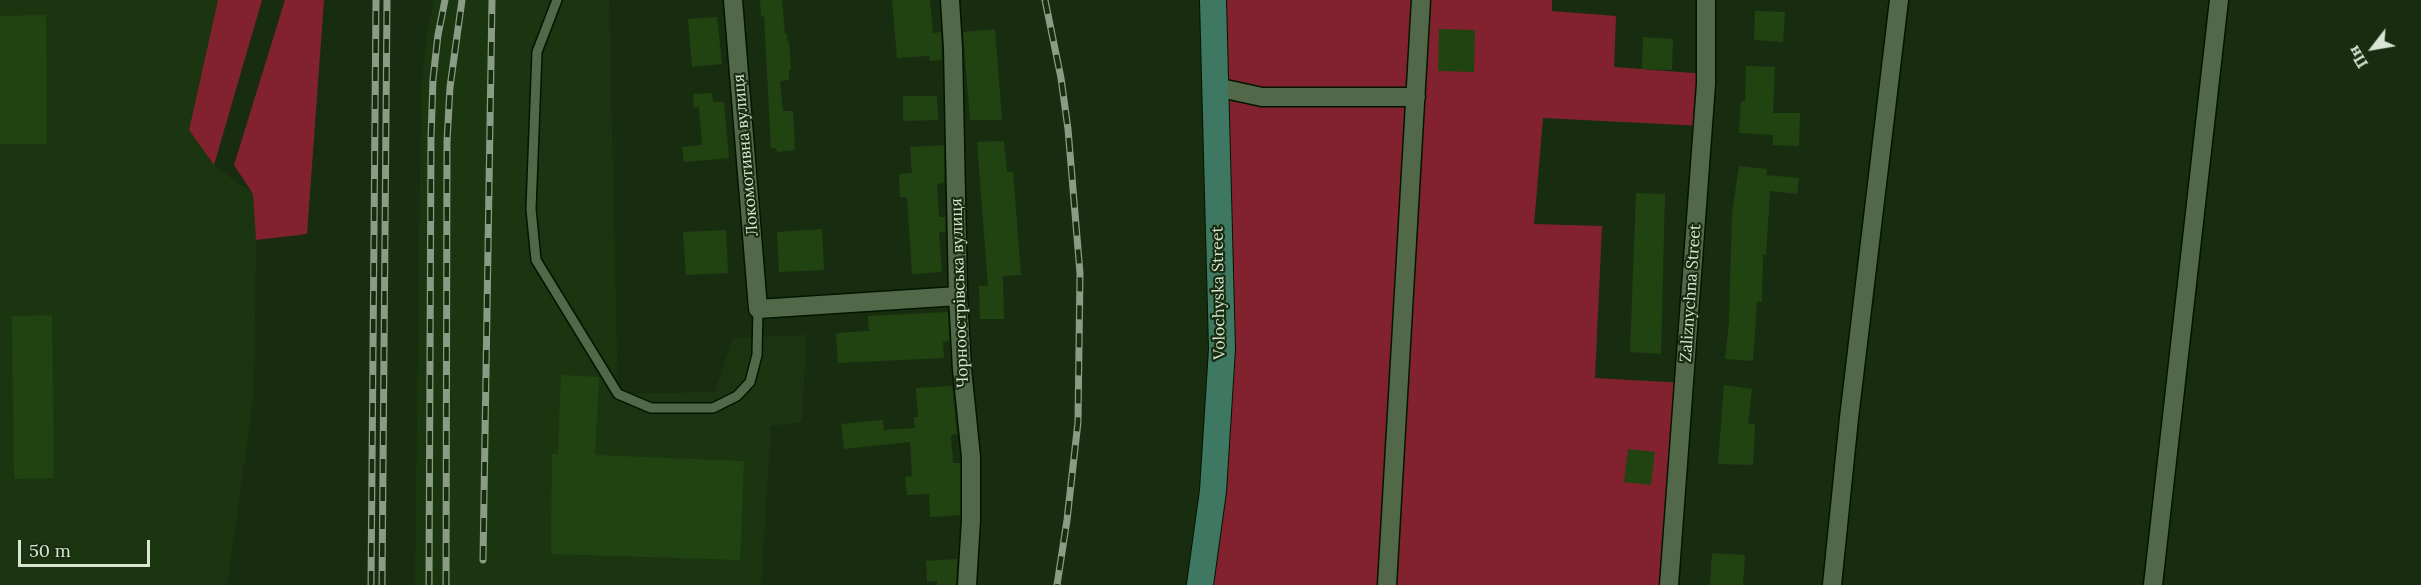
<!DOCTYPE html>
<meta charset="utf-8">
<style>
body{margin:0}
#map{position:relative;width:2421px;height:585px;overflow:hidden;background:#182d10;font-family:Lora,serif}
canvas{display:block}
.north{position:absolute;left:2343px;top:18px;width:60px;height:60px;-webkit-text-stroke:4px #182d10;paint-order:stroke;rotate:239deg;font-size:16px;font-weight:700;line-height:24px;text-align:center;color:#d7e5d2}
.north::after{content:'';display:block;margin:auto;width:21px;height:27px;background:#d7e5d2;clip-path:polygon(50% 0,100% 100%,50% 72%,0 100%)}
.scale{position:absolute;left:18px;top:540px;width:132px;height:27px;box-sizing:border-box;border:3px solid #d7e5d2;border-top:0;padding-left:8px;font-size:18px;line-height:21px;white-space:nowrap;color:#d7e5d2;-webkit-text-stroke:4px #182d10;paint-order:stroke}
</style>
<div id="map">
<canvas width="2421" height="585"></canvas>
<div class="north">Пн</div>
<div class="scale">50 m</div>
</div>
<script>
const c = document.querySelector('canvas').getContext('2d');
c.lineJoin = 'round';
function fill(path, color) {
  c.fillStyle = color;
  c.fill(path, 'evenodd');
}
function poly(rows) {
  const path = new Path2D();
  for (const r of rows) {
    path.moveTo(r[0], r[1]);
    for (let i = 2; i < r.length; i += 2) path.lineTo(r[i], r[i + 1]);
  }
  return path;
}
function stroke(path, color, width, dash) {
  c.strokeStyle = color;
  c.lineWidth = width;
  c.lineCap = dash ? 'butt' : 'round';
  c.setLineDash(dash || []);
  c.stroke(path);
}
function label(font, color, halo, rows, align = 'center') {
  c.font = font + ' Lora,serif';
  c.lineWidth = 4.5;
  c.setLineDash([]);
  c.textBaseline = 'middle';
  c.strokeStyle = halo;
  c.fillStyle = color;
  for (const [text, x, y, turn = 0] of rows) {
    c.save();
    c.translate(x, y);
    c.rotate((+turn || 0) * Math.PI / 180);
    c.textAlign = isNaN(turn) ? turn : align;
    if (halo) c.strokeText(text, 0, 0);
    c.fillText(text, 0, 0);
    c.restore();
  }
}
const built = poly([
 [0,0,218,0,189,130,214,165,253,194,256,240,254,394,227,585,0,585],
 [434,0,609,0,618,394,715,392,733,338,806,335,802,422,771,426,761,585,415,585,421,90,427,33]
]);
const green = poly([
 [218,0,262,0,214,165,189,130],
 [285,0,324,0,307,234,256,240,253,194,234,165],
 [1213,0,1552,0,1552,11,1616,16,1614,67,1706,74,1703,126,1543,118,1534,224,1602,226,1595,378,1684,383,1669,585,1200,585,1213,491]
]);
const building = poly([
 [760,0,782,0,785,34,787,34,787,41,789,41,791,70,789,70,789,80,780,81,783,111,793,111,795,150,777,152,776,148,771,148,764,16,761,17],
 [892,0,930,0,933,33,941,32,942,60,930,61,929,56,897,58],
 [1755,11,1785,12,1783,42,1754,40],
 [46,15,47,144,0,144,0,16],
 [717,17,722,64,692,67,688,19],
 [995,29,1002,120,970,120,963,32],
 [1439,29,1475,30,1474,72,1438,71],
 [1643,37,1673,39,1672,70,1642,69],
 [1746,66,1775,67,1773,113,1800,113,1799,146,1773,145,1773,135,1739,133,1741,101,1745,101],
 [712,93,713,102,724,102,729,158,684,162,682,147,702,145,699,107,694,108,693,94],
 [903,96,937,96,938,120,903,121],
 [1004,141,1007,172,1013,172,1021,275,1003,276,1004,319,980,319,979,286,988,286,977,142],
 [944,145,944,183,937,184,939,217,945,217,945,232,939,232,942,272,912,274,907,197,900,197,899,174,912,173,910,147],
 [1739,166,1767,169,1766,175,1799,178,1797,194,1770,191,1766,255,1763,254,1762,302,1757,302,1753,361,1725,359,1729,321,1732,213],
 [1636,193,1665,194,1661,354,1630,352],
 [822,229,824,270,779,272,777,232],
 [726,230,728,273,686,275,683,232],
 [948,312,949,341,943,342,944,358,838,363,836,333,869,331,868,316],
 [52,315,54,478,14,479,12,316],
 [561,375,599,377,595,455,744,461,740,560,551,554,552,454,558,454],
 [1724,385,1752,389,1748,424,1755,424,1753,465,1718,464],
 [952,386,957,434,951,435,953,463,960,463,960,515,930,517,929,494,907,495,905,477,912,476,910,442,844,449,841,424,883,420,884,430,915,428,914,417,918,417,916,388],
 [1628,449,1655,452,1651,485,1624,482],
 [1712,553,1745,555,1743,585,1710,585],
 [957,559,956,585,937,585,937,581,927,582,926,561]
]);
const service = poly([
 [557,0,537,52,531,209,536,260,618,394,651,408,713,408,737,396,750,382,757,355,758,309]
]);
const minor = poly([
 [733,0,758,309,958,296],
 [950,0,953,48,958,296,962,369,971,457,971,520,967,585],
 [1216,87,1262,97,1416,97],
 [1387,585,1421,0],
 [1669,585,1706,84,1706,0],
 [1832,585,1849,418,1899,0],
 [2153,585,2219,0]
]);
const secondary = poly([
 [1200,585,1213,491,1222,349,1213,0]
]);
const rail = poly([
 [1045,0,1061,78,1068,129,1080,273,1078,422,1067,520,1057,585],
 [483,560,492,0],
 [371,585,376,0],
 [382,585,387,0],
 [429,585,431,138,433,79,438,35,445,0],
 [446,585,447,142,450,87,462,0]
]);
const streetNames = [
 ["Локомотивна вулиця",746,155,-95],
 ["Чорноострівська вулиця",960,293,-92],
 ["Volochyska Street",1219,293,-91],
 ["Zaliznychna Street",1691,293,-86]
];
fill(built, '#1c3511');
fill(green, '#83222f');
fill(building, '#214312');
stroke(service, '#031500', 12);
stroke(minor, '#031500', 21);
stroke(secondary, '#031500', 28);
stroke(service, '#526949', 9);
stroke(minor, '#526949', 18);
stroke(secondary, '#3e7862', 26);
stroke(rail, '#8b9c85', 7);
stroke(rail, '#182d10', 4.5, [14]);
label('16px', '#d7e5d2', '#182d10', streetNames);
</script>
